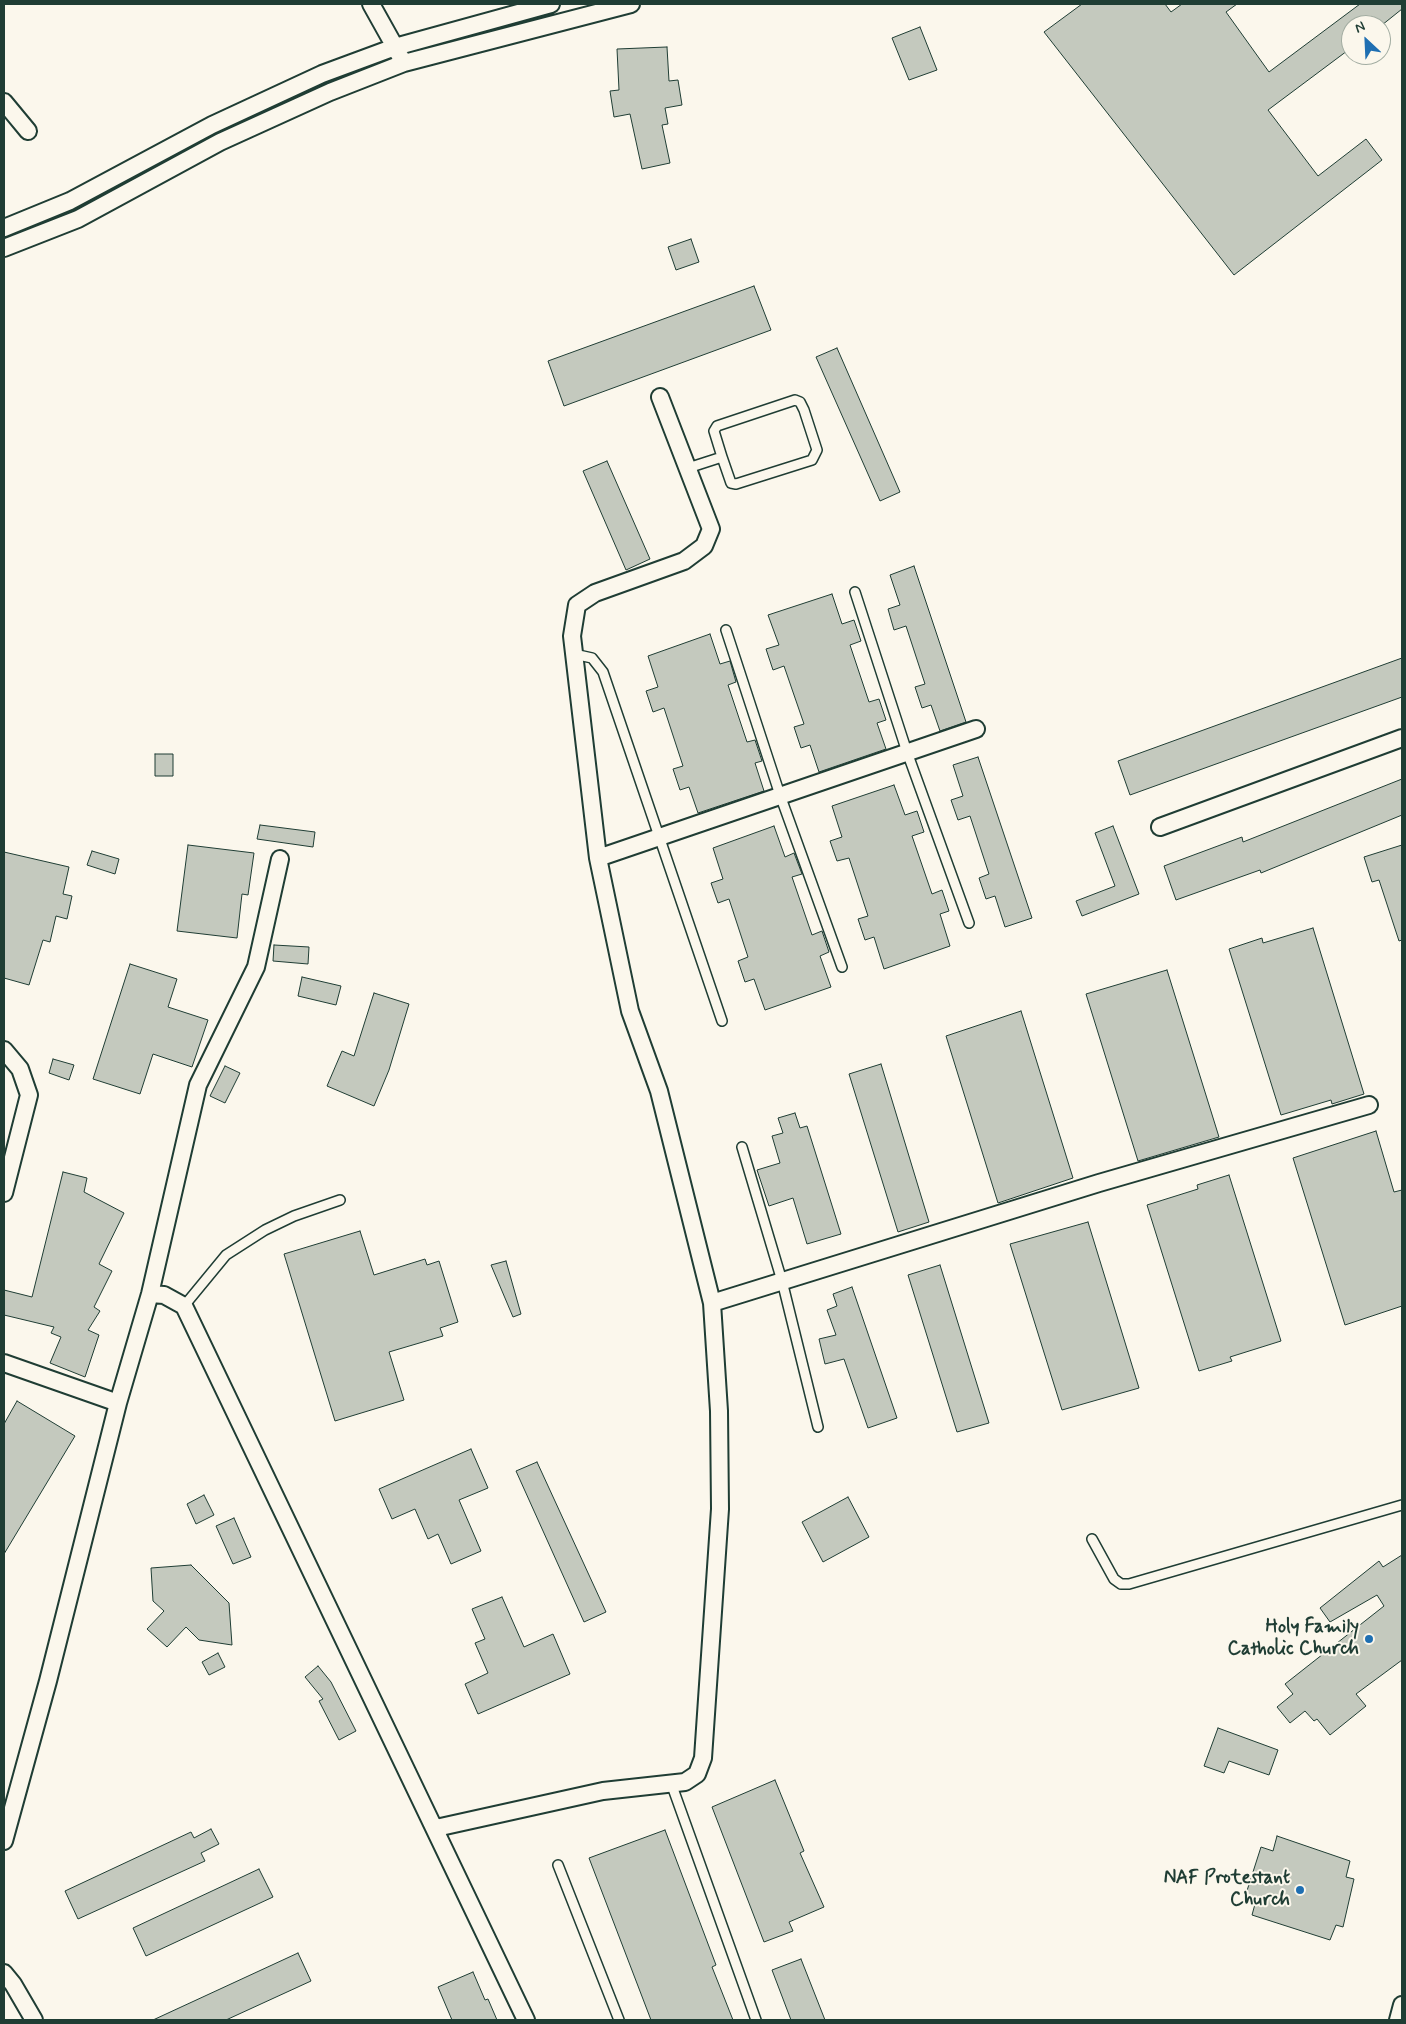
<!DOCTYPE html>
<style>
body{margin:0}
#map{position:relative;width:1406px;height:2024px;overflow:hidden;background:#fbf7ec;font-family:Mynerve,sans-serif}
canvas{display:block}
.frame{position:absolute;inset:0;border:5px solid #1f3d34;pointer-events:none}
.north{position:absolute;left:1341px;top:15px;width:50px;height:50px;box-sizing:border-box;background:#fbf7ec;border:1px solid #a3ada2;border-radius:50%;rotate:335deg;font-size:14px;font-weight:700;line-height:20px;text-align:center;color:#1f3d34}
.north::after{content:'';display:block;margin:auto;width:18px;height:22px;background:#1f6fb2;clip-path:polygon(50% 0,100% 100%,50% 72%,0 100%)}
</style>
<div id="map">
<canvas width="1406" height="2024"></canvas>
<div class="frame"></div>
<div class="north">N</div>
</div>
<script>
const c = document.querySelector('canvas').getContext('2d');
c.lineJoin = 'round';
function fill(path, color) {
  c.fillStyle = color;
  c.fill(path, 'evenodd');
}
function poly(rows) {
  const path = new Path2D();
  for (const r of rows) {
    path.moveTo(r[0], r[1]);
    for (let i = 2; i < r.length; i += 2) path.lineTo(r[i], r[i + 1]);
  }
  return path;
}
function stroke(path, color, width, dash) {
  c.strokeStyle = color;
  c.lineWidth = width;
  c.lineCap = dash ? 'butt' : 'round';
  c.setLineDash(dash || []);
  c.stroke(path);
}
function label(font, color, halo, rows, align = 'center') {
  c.font = font + ' Mynerve,sans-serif';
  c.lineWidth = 4;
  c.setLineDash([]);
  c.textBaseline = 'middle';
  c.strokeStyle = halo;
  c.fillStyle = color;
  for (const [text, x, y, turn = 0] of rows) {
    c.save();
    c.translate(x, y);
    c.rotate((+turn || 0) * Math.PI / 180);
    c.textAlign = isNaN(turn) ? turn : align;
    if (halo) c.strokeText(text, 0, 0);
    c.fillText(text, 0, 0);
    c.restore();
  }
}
const building = poly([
 [1082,4,1165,4,1171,12,1182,4,1237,4,1226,12,1269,72,1360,4,1402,4,1402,9,1382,25,1351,25,1351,48,1268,110,1318,176,1366,139,1382,160,1234,275,1044,32,1082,4],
 [920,27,937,70,909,80,892,38,920,27],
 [667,47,669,81,678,80,682,105,665,108,668,124,662,125,670,163,642,169,630,114,614,117,610,91,619,90,617,49,667,47],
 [691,239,699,262,676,270,668,247,691,239],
 [754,286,771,330,564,406,548,361,754,286],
 [837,348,900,492,880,501,816,357,837,348],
 [607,461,650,559,626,570,583,471,607,461],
 [914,566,966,722,940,731,931,705,922,708,915,687,925,684,906,626,894,630,888,609,900,605,890,575,914,566],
 [832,594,842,624,854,620,861,641,850,645,869,702,879,699,886,720,877,723,886,749,819,772,810,745,801,748,794,727,804,724,784,666,773,670,766,649,779,645,768,615,832,594],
 [710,634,720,664,730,661,736,682,728,685,747,742,755,740,762,761,755,763,764,791,698,813,689,787,680,790,673,769,683,766,664,708,653,712,646,691,658,687,648,656,710,634],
 [1402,658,1402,697,1130,795,1118,761,1402,658],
 [155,754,173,754,173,776,155,776,155,754],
 [978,757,1032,918,1005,927,995,896,986,899,979,878,989,874,970,816,958,820,951,800,963,796,953,765,978,757],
 [1402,779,1402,815,1261,873,1260,870,1176,900,1164,866,1242,837,1243,842,1402,779],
 [894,785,905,815,917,811,924,832,912,836,932,894,942,890,949,911,940,914,950,946,884,969,874,937,865,940,858,919,868,916,849,858,837,861,830,841,842,837,832,806,894,785],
 [260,825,315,832,313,847,257,839,260,825],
 [774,826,785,857,794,853,802,874,792,877,812,935,822,931,829,952,820,956,831,987,765,1010,754,979,745,982,738,961,748,957,729,899,718,903,711,883,723,879,713,848,774,826],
 [1113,826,1139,894,1082,916,1076,901,1115,886,1095,833,1113,826],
 [188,845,254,853,248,895,242,894,237,938,177,931,188,845],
 [1402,845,1402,940,1399,941,1379,880,1372,882,1364,857,1402,845],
 [92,851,119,859,115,874,87,865,92,851],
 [4,852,69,867,63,894,72,896,67,919,56,916,50,942,43,940,29,985,4,978,4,852],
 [1313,928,1364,1094,1332,1104,1331,1100,1281,1115,1229,949,1262,938,1263,943,1313,928],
 [274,945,309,947,308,964,273,961,274,945],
 [130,964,177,979,168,1007,208,1020,192,1067,153,1054,140,1094,93,1079,130,964],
 [1167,970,1219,1137,1138,1161,1086,994,1167,970],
 [302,977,341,986,336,1005,298,996,302,977],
 [374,993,409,1004,389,1070,374,1106,327,1086,342,1051,354,1056,374,993],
 [1021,1011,1073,1178,998,1203,946,1036,1021,1011],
 [53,1059,74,1065,69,1080,49,1073,53,1059],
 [881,1064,929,1222,898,1232,849,1074,881,1064],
 [225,1066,240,1073,225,1103,210,1096,225,1066],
 [795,1113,800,1128,807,1126,841,1234,807,1244,793,1198,769,1206,757,1170,780,1163,772,1136,783,1133,778,1118,795,1113],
 [1376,1131,1394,1192,1402,1190,1402,1306,1345,1325,1293,1158,1376,1131],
 [63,1172,87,1178,84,1192,124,1213,99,1264,112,1271,94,1307,100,1311,88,1330,99,1335,85,1377,50,1363,61,1337,51,1333,54,1327,4,1315,4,1290,32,1297,63,1172],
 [1229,1175,1281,1341,1230,1357,1232,1361,1199,1371,1147,1205,1198,1189,1197,1185,1229,1175],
 [1088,1222,1139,1388,1062,1410,1010,1244,1088,1222],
 [360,1231,374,1275,425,1259,427,1265,439,1261,458,1322,440,1328,443,1336,389,1352,404,1400,335,1421,284,1254,360,1231],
 [506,1261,521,1314,513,1317,491,1265,506,1261],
 [940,1265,989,1423,957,1432,908,1275,940,1265],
 [852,1287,897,1418,868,1428,844,1359,825,1364,819,1339,836,1335,827,1310,837,1306,833,1294,852,1287],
 [17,1401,75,1436,4,1554,4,1424,17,1401],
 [471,1449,488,1488,459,1500,481,1551,451,1564,438,1534,428,1539,415,1509,392,1519,379,1489,471,1449],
 [537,1462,606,1612,584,1622,516,1471,537,1462],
 [204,1495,214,1515,196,1524,187,1504,204,1495],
 [848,1497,869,1537,823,1562,802,1522,848,1497],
 [234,1518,251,1557,233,1564,216,1526,234,1518],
 [1402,1555,1402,1660,1356,1694,1366,1706,1330,1735,1317,1719,1314,1721,1305,1711,1290,1723,1277,1707,1293,1694,1285,1684,1384,1606,1377,1595,1330,1622,1320,1608,1379,1561,1383,1567,1402,1555],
 [191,1565,229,1603,232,1645,199,1640,186,1627,167,1647,147,1629,164,1611,153,1601,151,1568,191,1565],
 [502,1597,524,1647,553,1634,570,1674,478,1714,465,1684,488,1673,475,1643,485,1639,472,1609,502,1597],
 [218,1653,225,1667,209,1675,202,1662,218,1653],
 [318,1666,331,1682,356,1731,339,1740,319,1701,323,1699,305,1677,318,1666],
 [1218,1728,1278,1750,1269,1775,1229,1761,1224,1773,1204,1766,1218,1728],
 [775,1780,804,1851,800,1853,824,1907,789,1922,793,1931,764,1942,712,1807,775,1780],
 [211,1829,219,1844,201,1853,205,1861,78,1919,65,1891,191,1832,194,1838,211,1829],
 [665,1830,716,1965,712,1967,733,2020,651,2020,589,1858,665,1830],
 [1277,1836,1350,1861,1346,1877,1354,1879,1343,1927,1336,1925,1330,1940,1252,1915,1255,1904,1244,1900,1261,1847,1273,1851,1277,1836],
 [259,1869,273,1897,146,1956,133,1928,259,1869],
 [298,1953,311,1981,226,2020,153,2020,298,1953],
 [801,1959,825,2020,791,2020,772,1970,801,1959],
 [473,1972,485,2000,488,1999,497,2020,452,2020,438,1987,473,1972]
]);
const service = poly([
 [688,468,722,457,731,483,736,484,812,460,817,450,804,410,800,402,795,400,717,426,714,431,722,457],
 [855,592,907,752,969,923],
 [726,630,780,795,842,967],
 [574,654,592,658,603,672,722,1021],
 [742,1147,782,1281,818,1427],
 [184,1306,226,1255,265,1230,294,1216,340,1200],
 [1092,1539,1114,1579,1121,1584,1129,1584,1402,1505],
 [671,1783,756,2020],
 [558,1865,619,2020]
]);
const minor = poly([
 [371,4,400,56],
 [4,102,28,131],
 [4,228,70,201,212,125,322,74,395,47,551,4],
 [4,248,78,219,220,142,330,92,404,63,631,4],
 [1160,827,1402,738],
 [598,858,976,729],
 [4,1050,20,1069,29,1095,4,1193],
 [150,1294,164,1295,184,1306,526,2020],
 [712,1303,1099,1183,1369,1105],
 [4,1363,118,1403],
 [436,1828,603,1791,685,1782,697,1774,703,1758,720,1509,719,1411,712,1303,659,1091,630,1011,598,858,572,636,577,605,595,593,684,561,704,546,711,529,660,397],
 [4,1841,48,1681,118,1403,150,1294,198,1085,256,967,280,859],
 [4,1973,13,1984,34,2020],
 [1398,2020,1402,2005]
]);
const markers = [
 [1369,1639,5,"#1f6fb2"],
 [1300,1890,5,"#1f6fb2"]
];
const poiNames = [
 ["Holy Family",1359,1628],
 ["Catholic Church",1359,1650],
 ["NAF Protestant",1290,1879],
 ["Church",1290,1901]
];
fill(building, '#c4c9be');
stroke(building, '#1f3d34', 1);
stroke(service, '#1f3d34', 12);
stroke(minor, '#1f3d34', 20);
stroke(service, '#fbf7ec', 9);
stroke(minor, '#fbf7ec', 16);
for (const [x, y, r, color] of markers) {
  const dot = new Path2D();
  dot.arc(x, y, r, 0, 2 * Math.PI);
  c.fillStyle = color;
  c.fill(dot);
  stroke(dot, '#fbf7ec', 2);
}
label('bold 19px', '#1f3d34', '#fbf7ec', poiNames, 'right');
</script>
